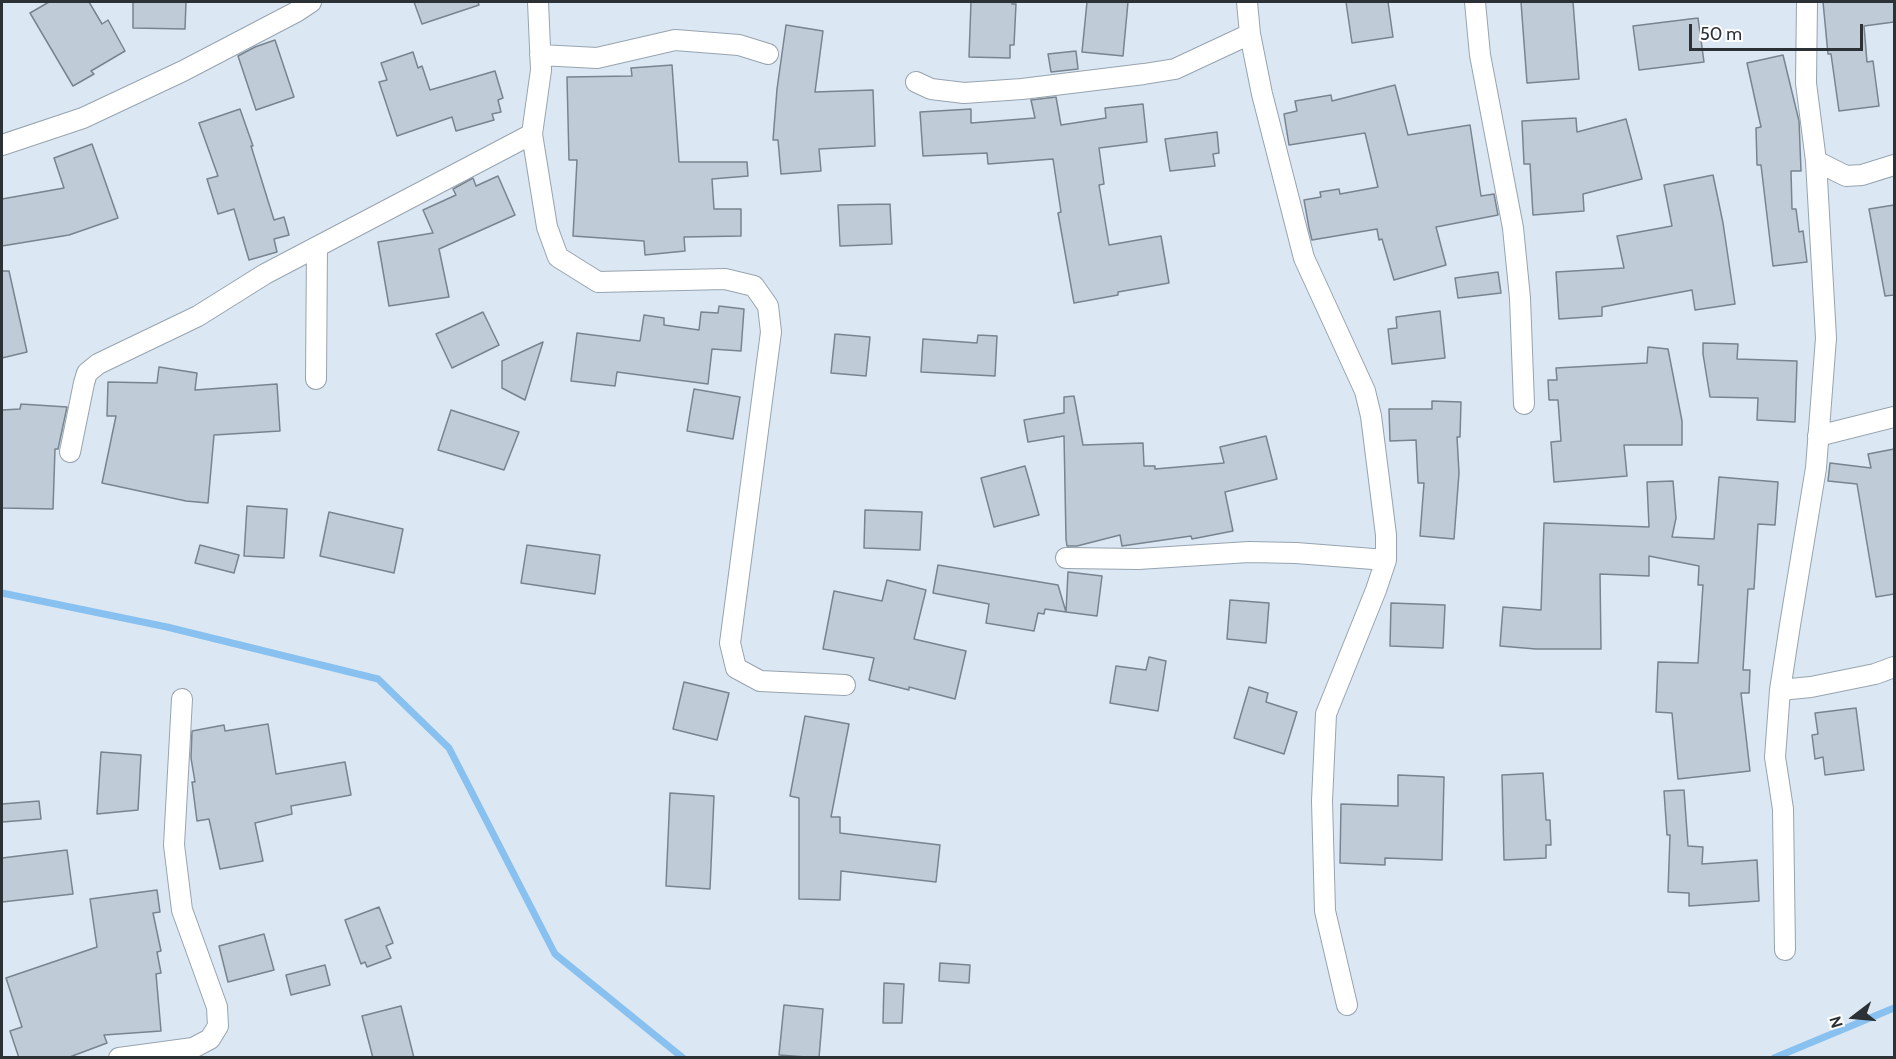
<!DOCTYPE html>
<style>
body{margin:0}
#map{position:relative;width:1896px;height:1059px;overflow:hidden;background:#dbe8f3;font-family:Cabin,sans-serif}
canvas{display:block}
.frame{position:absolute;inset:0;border:3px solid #2c3136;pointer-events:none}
.north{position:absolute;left:1824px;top:987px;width:60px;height:60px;-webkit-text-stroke:4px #fff;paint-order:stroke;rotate:254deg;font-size:16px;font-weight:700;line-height:24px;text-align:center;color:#2c3136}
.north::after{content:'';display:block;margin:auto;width:21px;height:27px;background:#2c3136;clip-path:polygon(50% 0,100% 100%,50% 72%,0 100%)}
.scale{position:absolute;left:1689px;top:24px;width:174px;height:27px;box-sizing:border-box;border:3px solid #2c3136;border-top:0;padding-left:8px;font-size:18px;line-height:21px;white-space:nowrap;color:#2c3136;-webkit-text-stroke:4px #fff;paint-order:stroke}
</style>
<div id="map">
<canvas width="1896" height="1059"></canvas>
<div class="frame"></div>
<div class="north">N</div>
<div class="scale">50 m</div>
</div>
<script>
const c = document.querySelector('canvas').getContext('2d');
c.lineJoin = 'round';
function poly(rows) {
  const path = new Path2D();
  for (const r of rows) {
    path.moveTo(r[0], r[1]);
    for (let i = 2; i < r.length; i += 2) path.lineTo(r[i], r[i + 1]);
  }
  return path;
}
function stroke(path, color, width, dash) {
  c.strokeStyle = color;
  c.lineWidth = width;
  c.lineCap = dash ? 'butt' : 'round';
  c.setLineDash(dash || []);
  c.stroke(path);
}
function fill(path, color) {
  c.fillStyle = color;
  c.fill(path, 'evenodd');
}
const stream = poly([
 [2,593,167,627,378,679,449,748,555,954,683,1058],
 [1774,1058,1894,1008]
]);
const building = poly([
 [49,2,89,2,102,24,108,20,125,51,91,71,94,74,73,86,30,13,49,2],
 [133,2,186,2,185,29,133,28,133,2],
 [414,2,478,2,479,5,422,24,414,2],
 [971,2,1012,2,1012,4,1016,4,1014,45,1010,45,1010,58,969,57,971,2],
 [1087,2,1128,2,1123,56,1082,52,1087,2],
 [1346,2,1388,2,1393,37,1352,43,1346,2],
 [1521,2,1573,2,1579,79,1527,83,1521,2],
 [1823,2,1894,2,1894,22,1864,26,1867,62,1873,61,1879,106,1839,111,1831,54,1828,54,1823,2],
 [1698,18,1704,62,1639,70,1633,26,1698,18],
 [786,25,823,31,815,92,873,90,875,146,819,149,821,171,781,174,778,140,773,140,777,89,786,25],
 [275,40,294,97,256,110,238,56,255,47,275,40],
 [1076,51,1078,69,1051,72,1048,54,1076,51],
 [413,52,418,68,422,66,430,90,495,71,503,98,498,100,501,112,492,114,494,120,456,131,452,117,397,136,379,82,387,80,381,63,413,52],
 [1783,55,1799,121,1801,171,1791,171,1792,209,1796,209,1799,232,1803,231,1807,262,1773,266,1761,165,1757,165,1756,128,1761,127,1747,63,1783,55],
 [672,65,679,162,747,162,748,176,712,179,714,209,741,209,741,236,684,237,685,251,645,255,644,241,573,236,577,160,569,160,567,77,632,76,631,68,672,65],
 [1395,85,1408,135,1470,125,1481,196,1494,194,1498,215,1436,227,1446,265,1394,280,1382,239,1379,240,1377,229,1312,240,1309,228,1304,200,1321,197,1320,192,1339,189,1340,194,1378,187,1365,133,1289,145,1284,114,1297,111,1295,101,1331,95,1332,101,1395,85],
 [1056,97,1061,125,1106,118,1105,108,1143,104,1147,142,1099,148,1104,184,1099,185,1109,245,1161,236,1169,283,1118,292,1118,295,1074,303,1058,213,1061,212,1053,159,988,164,987,153,923,156,920,112,971,109,971,123,1035,118,1031,100,1056,97],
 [240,109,253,146,251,146,274,220,284,217,289,235,274,239,277,252,249,260,234,209,218,214,207,179,218,176,199,123,240,109],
 [1576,118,1577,132,1626,119,1642,179,1583,194,1584,211,1533,215,1530,164,1524,164,1522,121,1576,118],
 [1217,132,1219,153,1213,154,1215,166,1170,171,1165,139,1217,132],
 [92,144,118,218,69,235,2,246,2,199,64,188,54,158,92,144],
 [1713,175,1723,223,1735,304,1695,310,1692,290,1602,307,1602,316,1559,319,1556,272,1624,268,1617,236,1672,226,1664,185,1713,175],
 [498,176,515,215,439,249,449,297,389,306,378,242,433,233,423,210,456,195,453,189,473,178,476,186,498,176],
 [890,204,892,244,840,246,838,205,890,204],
 [1894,205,1894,295,1885,296,1869,209,1894,205],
 [2,271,9,271,27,352,2,358,2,271],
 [1498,272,1501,293,1458,298,1455,278,1498,272],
 [719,306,744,309,741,351,712,349,708,384,617,372,615,386,571,381,577,333,640,341,644,315,664,318,664,325,699,330,701,312,718,313,719,306],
 [1440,311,1445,358,1392,364,1388,329,1397,328,1396,317,1440,311],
 [483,312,499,345,452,368,436,334,483,312],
 [835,334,870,337,866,376,831,373,835,334],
 [978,335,997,336,995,376,921,372,923,339,977,343,978,335],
 [543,342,525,400,502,388,502,361,543,342],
 [1703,343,1738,344,1737,359,1797,361,1795,422,1757,420,1758,398,1710,397,1703,354,1703,343],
 [1648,347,1668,349,1682,421,1682,445,1624,445,1627,476,1554,482,1551,442,1561,441,1558,400,1549,400,1548,380,1557,380,1556,368,1647,363,1648,347],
 [159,367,197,373,195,390,277,384,280,431,214,435,208,503,186,501,102,483,116,416,107,416,108,382,157,383,159,367],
 [694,389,740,397,733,439,687,431,694,389],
 [1074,396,1083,445,1143,443,1144,466,1155,466,1155,469,1224,463,1220,447,1266,436,1277,479,1225,492,1233,531,1192,539,1191,536,1122,546,1120,535,1077,546,1067,546,1066,539,1064,436,1028,442,1024,420,1064,413,1064,397,1074,396],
 [1432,401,1461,402,1460,437,1457,437,1459,473,1454,539,1420,536,1424,483,1418,483,1416,440,1390,441,1389,409,1432,409,1432,401],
 [21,404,67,407,58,449,55,449,53,509,2,508,2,410,20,409,21,404],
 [451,410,519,432,504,470,438,450,451,410],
 [1894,449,1894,594,1876,597,1857,484,1828,481,1830,463,1871,468,1868,454,1894,449],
 [1025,466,1039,515,994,527,981,478,1025,466],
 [1719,477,1778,482,1775,525,1758,524,1754,589,1748,589,1743,670,1750,670,1749,693,1741,693,1750,771,1678,779,1672,713,1656,712,1658,662,1698,663,1703,585,1698,585,1699,566,1649,556,1649,576,1600,574,1601,649,1536,649,1500,646,1503,607,1541,610,1544,523,1649,527,1647,482,1673,481,1676,518,1672,537,1714,539,1719,477],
 [247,506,287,509,284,558,244,556,247,506],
 [865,510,922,512,920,550,864,548,865,510],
 [329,512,403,529,394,573,320,556,329,512],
 [200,545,239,555,234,573,195,563,200,545],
 [527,545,600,555,595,594,521,583,527,545],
 [938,565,1058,585,1066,612,1045,609,1044,614,1038,613,1034,631,986,623,989,604,933,593,938,565],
 [1068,572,1102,576,1097,616,1066,612,1068,572],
 [887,580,926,590,914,639,966,651,955,699,909,687,909,690,869,680,874,658,823,649,834,591,882,601,887,580],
 [1230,600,1269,603,1266,643,1227,639,1230,600],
 [1391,603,1445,605,1443,648,1390,646,1391,603],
 [1149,657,1166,661,1158,711,1110,703,1116,666,1146,670,1149,657],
 [684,682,729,693,717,740,673,729,684,682],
 [1249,687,1268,693,1266,702,1297,712,1284,754,1234,738,1249,687],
 [1856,708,1864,770,1825,775,1823,757,1815,759,1812,735,1818,734,1815,713,1856,708],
 [805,716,849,724,831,817,840,817,840,833,940,845,936,882,841,871,840,900,799,899,799,798,790,796,805,716],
 [268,724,276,774,345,762,351,795,291,806,292,814,255,823,263,861,220,869,209,819,197,821,192,782,195,782,191,758,192,731,224,725,225,731,268,724],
 [101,752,141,755,138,810,97,814,101,752],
 [1543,773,1546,820,1550,820,1551,845,1546,845,1546,858,1504,860,1502,775,1543,773],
 [1398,775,1444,777,1442,860,1385,858,1385,865,1340,863,1341,804,1398,806,1398,775],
 [1684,790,1688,846,1703,847,1702,864,1757,860,1759,901,1689,906,1689,893,1668,892,1670,835,1667,835,1664,791,1684,790],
 [670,793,714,796,710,889,666,886,670,793],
 [39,801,41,819,2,822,2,804,39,801],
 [67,850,73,894,2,902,2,858,67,850],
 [157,890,160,912,153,913,161,951,157,952,161,973,156,974,161,1031,104,1035,107,1043,67,1058,19,1058,10,1031,22,1027,6,978,97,947,90,899,157,890],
 [379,907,393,943,386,946,391,958,367,967,365,962,361,964,345,920,379,907],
 [264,934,274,970,228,982,219,946,264,934],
 [940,963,970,965,969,983,939,981,940,963],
 [325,965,330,985,291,995,286,975,325,965],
 [884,983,904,984,902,1023,883,1023,884,983],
 [784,1005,823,1009,819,1058,779,1055,784,1005],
 [401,1006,414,1058,373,1058,362,1016,401,1006]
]);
const street = poly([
 [538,2,541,70,532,134,547,227,558,257,598,282,725,279,754,286,768,306,771,332,730,643,736,668,760,681,845,685],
 [1247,2,1250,34,1262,94,1304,258,1365,391,1371,416,1386,535,1386,560,1376,590,1326,714,1322,801,1325,911,1347,1005],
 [1475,2,1480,55,1513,228,1520,298,1524,404],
 [540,55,597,58,675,40,739,45,768,54],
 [916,82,931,89,964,93,1022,89,1144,74,1175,69,1250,34],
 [2,145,83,118,183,71,296,12,311,2],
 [1816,161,1846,176,1862,175,1894,165],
 [316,379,317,247],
 [1818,436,1894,417],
 [70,452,84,383,87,373,98,364,198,316,265,274,532,134],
 [1066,558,1138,559,1249,552,1296,553,1386,560],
 [1780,690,1811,687,1875,674,1894,667],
 [1785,950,1783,809,1775,757,1780,690,1790,625,1816,468,1826,338,1816,161,1806,83,1807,2],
 [119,1058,193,1048,210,1039,218,1026,217,1007,182,910,174,845,182,699]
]);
stroke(stream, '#88c1f0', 7);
fill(building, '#bfccd7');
stroke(building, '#78848f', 1.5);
stroke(street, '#97a4af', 22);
stroke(street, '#fff', 20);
</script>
